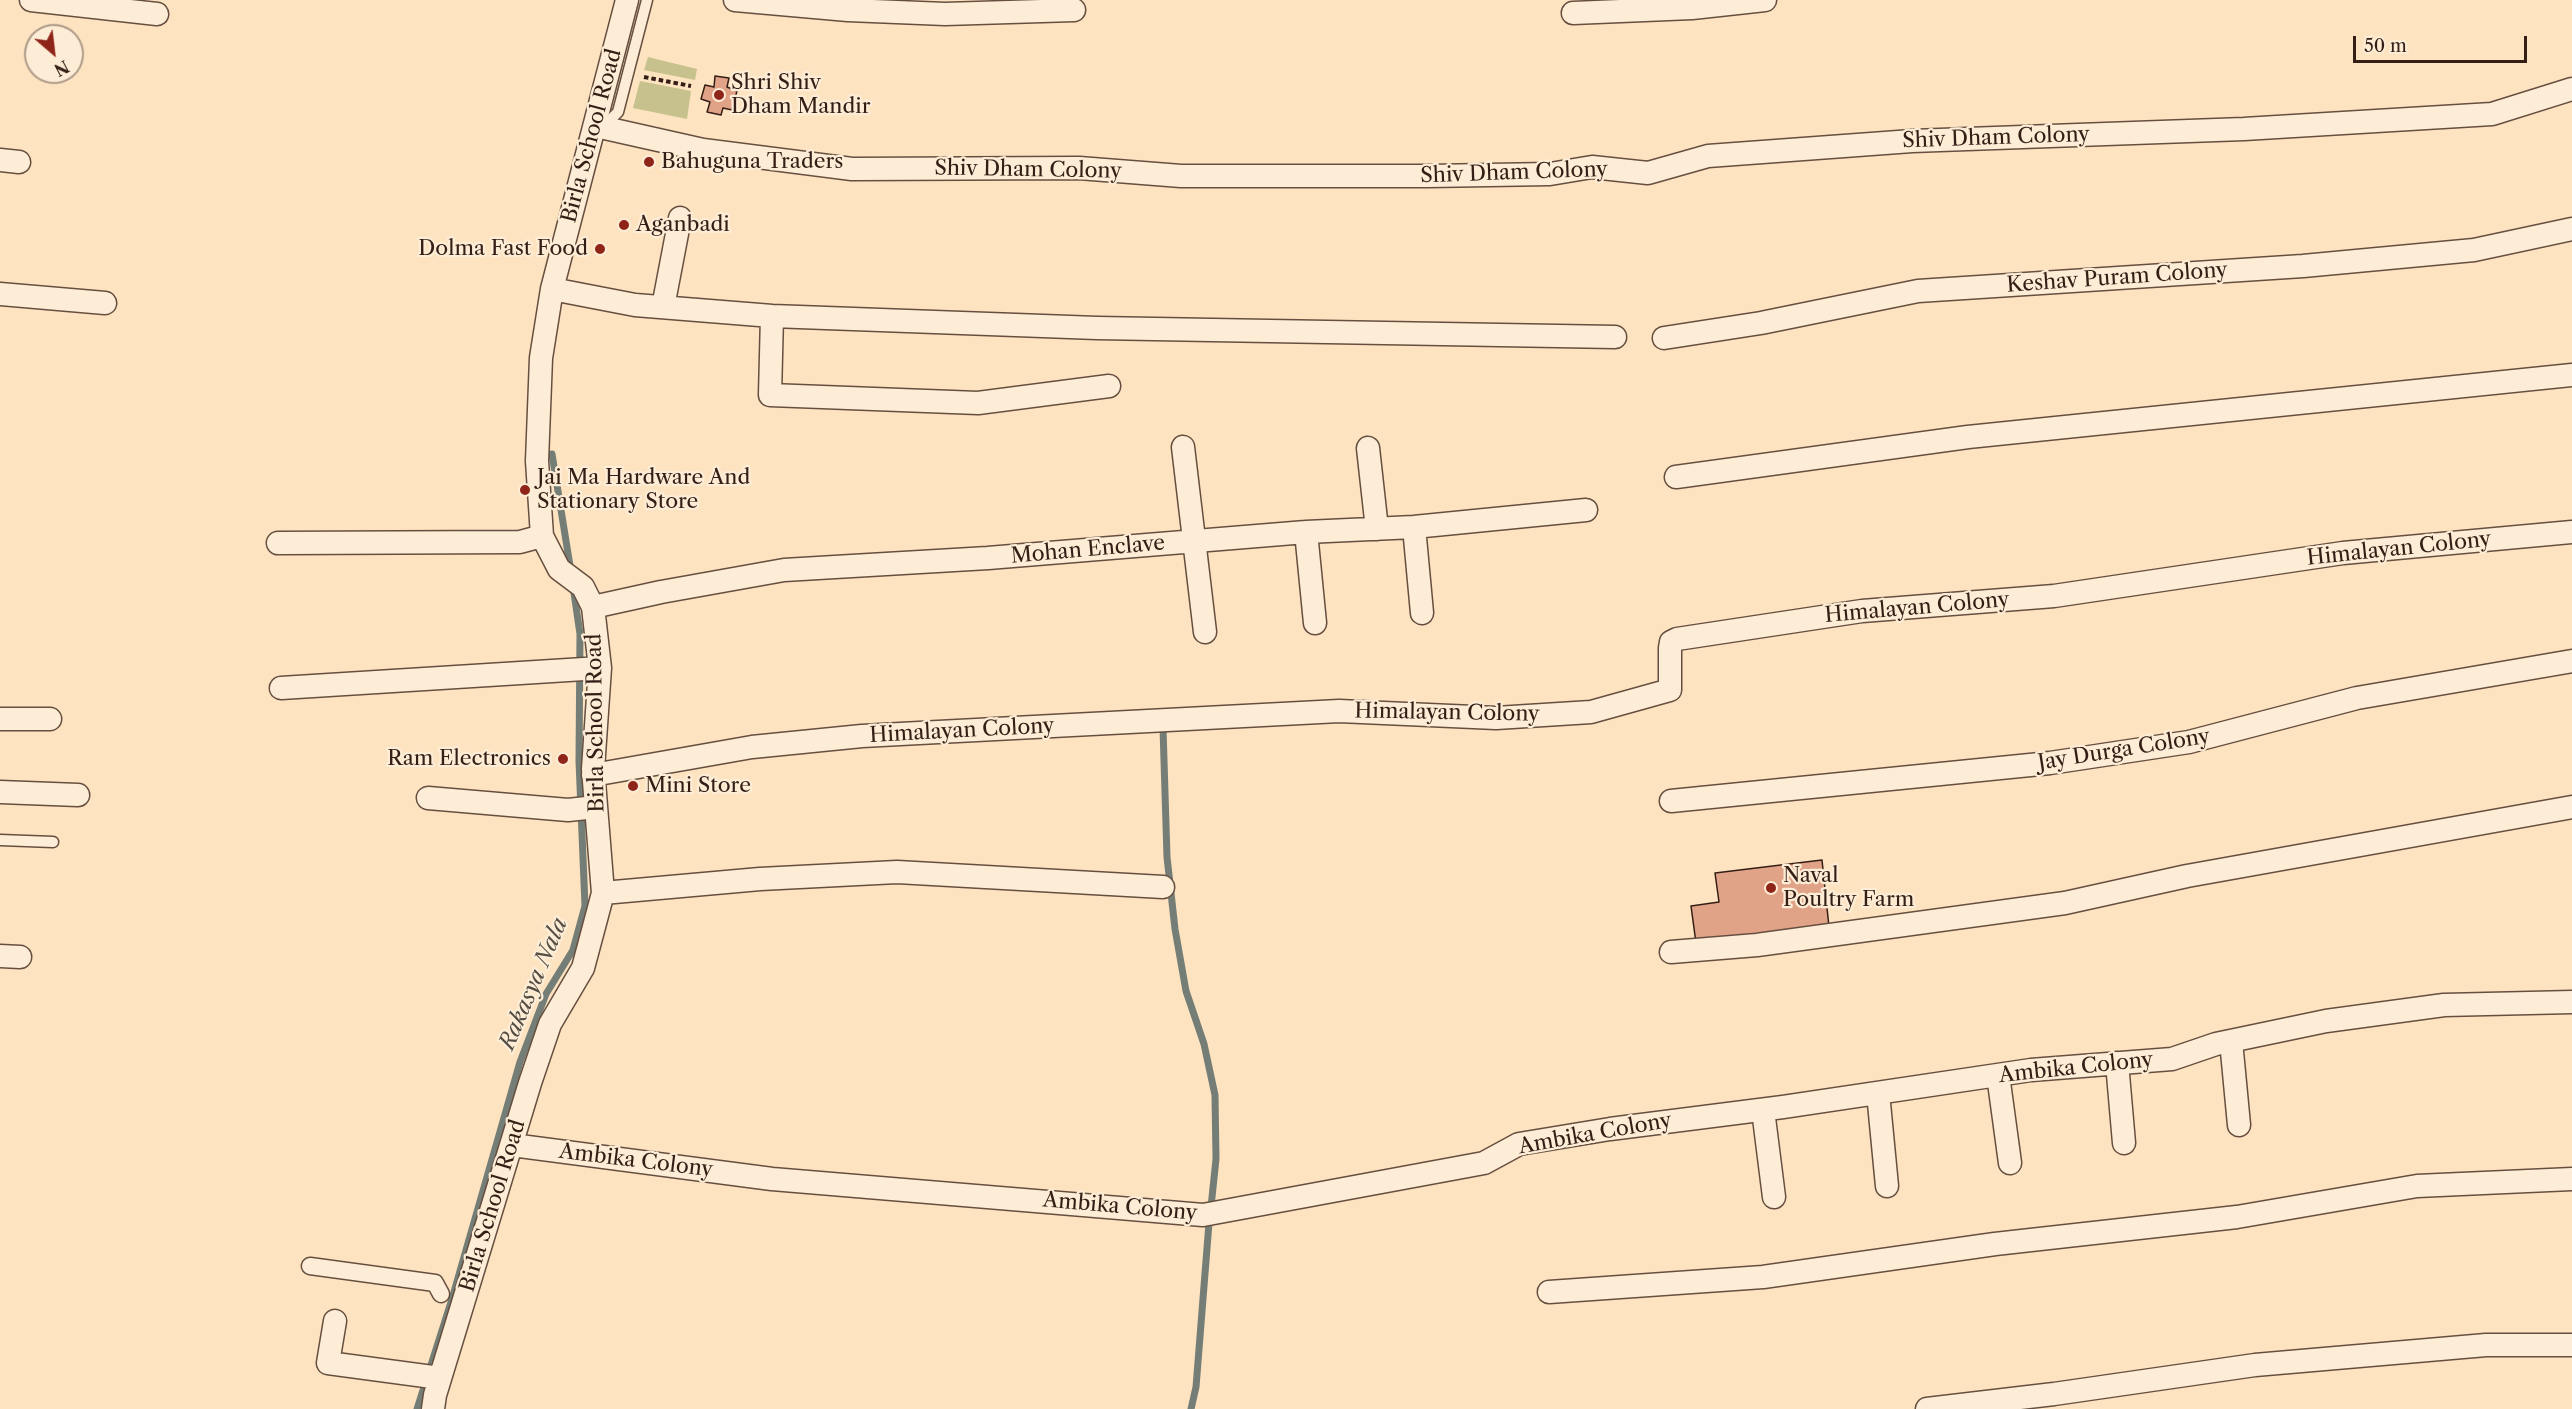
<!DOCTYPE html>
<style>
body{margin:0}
#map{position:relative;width:2572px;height:1409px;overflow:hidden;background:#fde3c0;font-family:"Libre Caslon Text",serif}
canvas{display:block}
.north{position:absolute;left:24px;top:24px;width:60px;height:60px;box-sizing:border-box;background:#feedd6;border:2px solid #ad9a89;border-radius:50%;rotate:152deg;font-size:16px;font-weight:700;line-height:24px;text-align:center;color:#341e15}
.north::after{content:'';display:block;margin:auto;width:21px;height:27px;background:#8f2418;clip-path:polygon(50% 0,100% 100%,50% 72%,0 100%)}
.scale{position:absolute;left:2353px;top:36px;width:174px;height:27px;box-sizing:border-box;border:3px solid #341e15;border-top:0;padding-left:8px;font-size:18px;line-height:21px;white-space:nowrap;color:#341e15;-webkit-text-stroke:4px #feedd6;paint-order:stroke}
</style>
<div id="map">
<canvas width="2572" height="1409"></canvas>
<div class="north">N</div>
<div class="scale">50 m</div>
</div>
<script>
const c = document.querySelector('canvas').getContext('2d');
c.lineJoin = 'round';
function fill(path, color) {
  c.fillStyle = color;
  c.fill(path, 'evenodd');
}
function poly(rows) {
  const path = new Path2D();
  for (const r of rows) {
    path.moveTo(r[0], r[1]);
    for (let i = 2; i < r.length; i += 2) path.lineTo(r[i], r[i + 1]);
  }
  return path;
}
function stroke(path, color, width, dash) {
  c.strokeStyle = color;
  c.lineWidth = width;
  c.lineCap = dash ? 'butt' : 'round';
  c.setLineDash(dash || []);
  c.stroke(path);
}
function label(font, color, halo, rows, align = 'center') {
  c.font = font + ' "Libre Caslon Text",serif';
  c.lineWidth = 4.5;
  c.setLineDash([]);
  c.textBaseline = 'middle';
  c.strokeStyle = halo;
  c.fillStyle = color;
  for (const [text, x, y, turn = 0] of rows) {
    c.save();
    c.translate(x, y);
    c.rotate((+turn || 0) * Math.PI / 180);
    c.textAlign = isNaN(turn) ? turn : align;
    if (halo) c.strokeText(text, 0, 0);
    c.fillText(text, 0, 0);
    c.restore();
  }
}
const green = poly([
 [648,57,697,69,695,80,644,70],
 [640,81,691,91,687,119,633,108]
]);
const stream = poly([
 [552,454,571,572],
 [1163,728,1167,857,1175,929,1186,991,1204,1044,1215,1095,1216,1159,1211,1207],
 [417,1409,452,1299,520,1062,546,994,573,950,585,906,579,761,580,634,573,586],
 [1191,1409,1196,1387,1209,1223]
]);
const building = poly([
 [715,76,729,78,727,87,737,91,732,110,723,108,721,115,707,112,710,102,701,99,705,85,714,87,715,76],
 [1822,860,1829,927,1696,943,1691,906,1719,902,1715,873,1822,860]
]);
const path = poly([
 [644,77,691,86]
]);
const service = poly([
 [599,124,608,122,618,112,647,0],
 [0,840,53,842]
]);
const pedestrian = poly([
 [310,1266,435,1283,441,1294]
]);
const minor = poly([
 [31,0,157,14],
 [735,0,848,10,945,14,1074,10],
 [1573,13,1692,8,1765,0],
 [596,126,703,150,852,169,1079,168,1181,176,1428,176,1550,174,1592,167,1648,173,1708,156,1912,141,2244,129,2492,114,2572,89],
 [0,160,19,162],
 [552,289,635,305,772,316,1097,328,1615,337],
 [0,294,105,303],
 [663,307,680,218],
 [772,316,770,395,978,403,1109,386],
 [1664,338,1761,323,1918,291,2303,266,2474,250,2572,229],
 [1183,447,1205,632],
 [1368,448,1377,529],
 [1676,477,1968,437,2572,375],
 [1414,527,1422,613],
 [1306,532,1315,623],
 [278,543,520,542,542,536],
 [593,607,661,592,784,570,988,558,1306,532,1414,527,1586,510],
 [281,688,600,668],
 [0,719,50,719],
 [593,775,752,747,862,736,1339,711,1496,718,1591,712,1670,690,1670,648,1671,642,1677,639,1862,611,2054,596,2343,553,2572,532],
 [0,792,78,795],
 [428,798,568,810,596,807],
 [1671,801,2050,763,2189,742,2357,698,2572,661],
 [603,893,760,879,897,872,1163,887],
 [1671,952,1757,945,2065,903,2187,876,2572,807],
 [0,956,20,957],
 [2231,1041,2239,1125],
 [2117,1063,2124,1143],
 [1998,1075,2010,1163],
 [1878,1093,1887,1186],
 [1763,1110,1774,1197],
 [512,1145,772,1179,1203,1215,1484,1163,1519,1144,1610,1129,1783,1107,2031,1070,2172,1059,2216,1044,2326,1021,2444,1005,2572,1002],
 [1549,1292,1763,1277,1995,1244,2237,1217,2417,1186,2572,1179],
 [335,1321,328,1363,440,1378],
 [433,1409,435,1395,530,1083,550,1024,583,968,603,893,593,769,600,668,593,607,583,587,559,569,542,536,537,461,541,358,552,289,627,0],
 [1927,1409,2054,1394,2255,1365,2486,1345,2572,1345]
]);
const markers = [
 [719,95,6,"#8f2418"],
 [649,162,6,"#8f2418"],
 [624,225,6,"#8f2418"],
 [600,249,6,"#8f2418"],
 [525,490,6,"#8f2418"],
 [563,759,6,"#8f2418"],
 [633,786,6,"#8f2418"],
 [1771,888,6,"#8f2418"]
];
const poiNames = [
 ["Shri Shiv",731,83],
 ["Dham Mandir",731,107],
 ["Bahuguna Traders",661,162],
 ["Aganbadi",636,225],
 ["Dolma Fast Food",588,249,"right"],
 ["Jai Ma Hardware And",537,478],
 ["Stationary Store",537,502],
 ["Ram Electronics",551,759,"right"],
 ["Mini Store",645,786],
 ["Naval",1783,876],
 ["Poultry Farm",1783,900]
];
const streetNames = [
 ["Birla School Road",592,136,-75],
 ["Shiv Dham Colony",1996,138,-2],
 ["Shiv Dham Colony",1028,170,1],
 ["Shiv Dham Colony",1514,173,-2],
 ["Keshav Puram Colony",2117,278,-4],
 ["Himalayan Colony",2399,549,-6],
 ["Mohan Enclave",1088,550,-5],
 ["Himalayan Colony",1917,608,-5],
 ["Himalayan Colony",1447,713,1],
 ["Birla School Road",596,723,-91],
 ["Himalayan Colony",962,731,-3],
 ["Jay Durga Colony",2124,750,-9],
 ["Ambika Colony",2076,1068,-6],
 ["Ambika Colony",1595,1134,-10],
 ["Ambika Colony",636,1161,7],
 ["Birla School Road",493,1206,-73],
 ["Ambika Colony",1120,1207,5]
];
const waterNames = [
 ["Rakasya Nala",534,984,-67]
];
fill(green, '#c7c18d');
stroke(stream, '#747e76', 7);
fill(building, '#e1a388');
stroke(building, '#341e15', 1.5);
stroke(service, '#664f40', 13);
stroke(pedestrian, '#664f40', 19);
stroke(minor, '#664f40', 25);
stroke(path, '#341e15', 4, [4.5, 3]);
stroke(service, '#feedd6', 10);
stroke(pedestrian, '#feedd6', 16);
stroke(minor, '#feedd6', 22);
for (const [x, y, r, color] of markers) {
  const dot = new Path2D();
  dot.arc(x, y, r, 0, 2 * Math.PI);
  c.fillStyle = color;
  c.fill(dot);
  stroke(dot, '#feedd6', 2);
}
label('21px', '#341e15', '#feedd6', poiNames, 'left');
label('21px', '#341e15', '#feedd6', streetNames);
label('italic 22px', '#544e45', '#feedd6', waterNames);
</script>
